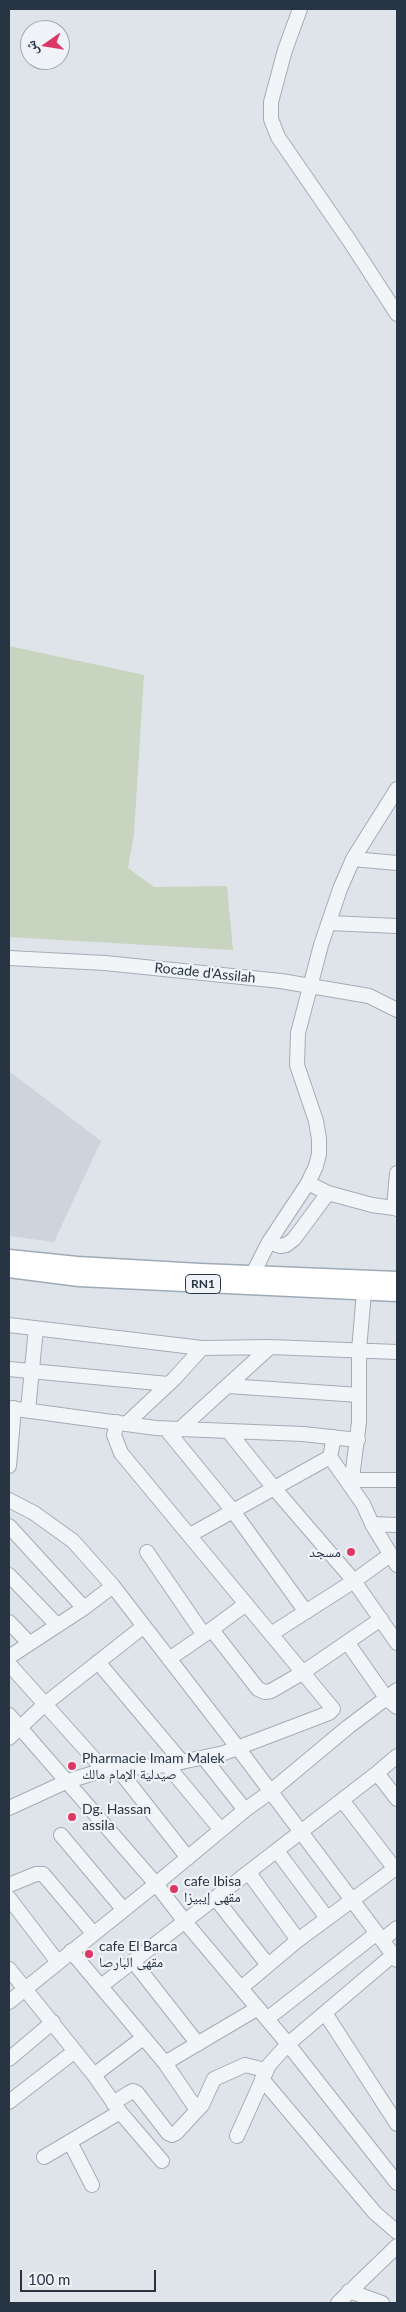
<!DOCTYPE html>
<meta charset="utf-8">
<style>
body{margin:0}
#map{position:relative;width:406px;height:2312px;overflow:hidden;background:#dfe4ea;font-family:Lato,"Noto Naskh Arabic",sans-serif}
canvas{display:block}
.frame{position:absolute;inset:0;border:10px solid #263443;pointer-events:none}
.north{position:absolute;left:20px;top:20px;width:50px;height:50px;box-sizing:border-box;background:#eff3f7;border:1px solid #9fa7af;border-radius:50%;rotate:257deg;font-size:14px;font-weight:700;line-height:20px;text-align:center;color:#263443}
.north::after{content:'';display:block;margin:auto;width:18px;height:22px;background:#dc3765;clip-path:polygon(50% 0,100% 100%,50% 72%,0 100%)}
.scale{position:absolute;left:20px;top:2270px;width:136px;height:22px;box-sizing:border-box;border:2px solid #263443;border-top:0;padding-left:6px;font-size:15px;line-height:18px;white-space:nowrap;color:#263443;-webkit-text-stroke:4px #eff3f7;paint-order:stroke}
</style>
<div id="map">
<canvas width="406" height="2312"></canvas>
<div class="frame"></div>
<div class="north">ش</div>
<div class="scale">100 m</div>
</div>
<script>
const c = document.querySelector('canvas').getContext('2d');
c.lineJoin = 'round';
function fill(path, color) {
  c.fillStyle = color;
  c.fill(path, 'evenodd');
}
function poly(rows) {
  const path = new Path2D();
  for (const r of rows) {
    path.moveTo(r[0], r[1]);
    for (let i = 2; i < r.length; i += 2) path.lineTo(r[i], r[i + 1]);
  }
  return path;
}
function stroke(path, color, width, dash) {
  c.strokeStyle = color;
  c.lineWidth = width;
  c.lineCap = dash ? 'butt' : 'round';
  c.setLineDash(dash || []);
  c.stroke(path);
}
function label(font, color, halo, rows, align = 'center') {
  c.font = font + ' Lato,"Noto Naskh Arabic",sans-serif';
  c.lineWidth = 4.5;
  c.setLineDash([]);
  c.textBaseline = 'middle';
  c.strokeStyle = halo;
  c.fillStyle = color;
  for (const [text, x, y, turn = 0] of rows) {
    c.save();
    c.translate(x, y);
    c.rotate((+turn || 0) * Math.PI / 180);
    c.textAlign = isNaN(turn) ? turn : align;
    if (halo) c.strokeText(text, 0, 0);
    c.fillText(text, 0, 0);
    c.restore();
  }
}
const built = poly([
 [9,1071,101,1141,54,1242,9,1236]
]);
const green = poly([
 [9,646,144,675,134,834,128,868,154,887,227,886,233,950,9,937]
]);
const minor = poly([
 [300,9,285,50,271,102,271,119,278,137,349,240,397,314],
 [353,859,397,863],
 [329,923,397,926],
 [9,958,105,963,281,981,369,996,397,1010],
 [397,1173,394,1208,397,1209],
 [308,1183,328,1193,372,1205,394,1208],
 [269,1242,280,1246,286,1245,294,1239,328,1193],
 [248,1283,269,1242,308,1183,316,1166,319,1154,319,1139,316,1121,297,1065,298,1033,321,945,340,889,353,859,397,789],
 [9,1325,202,1348,270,1347,397,1352],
 [9,1369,168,1384],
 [228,1386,359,1395],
 [9,1408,156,1428,303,1434,358,1440],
 [28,1410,36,1328],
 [126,1424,174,1379,202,1348],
 [166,1429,233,1511,306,1612],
 [180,1429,270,1347],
 [229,1432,274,1488,354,1581,397,1643],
 [330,1457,363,1504,372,1524,397,1565],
 [9,1466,14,1408],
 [352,1480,397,1480],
 [351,1486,359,1422,359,1350,364,1292],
 [9,1500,34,1513,73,1541,113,1586,238,1748,397,1960],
 [372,1524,397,1525],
 [9,1526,84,1608],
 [190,1535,330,1457,334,1437],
 [147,1552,204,1635,246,1604],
 [9,1575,57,1625],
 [9,1622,29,1643],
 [212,1630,258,1689,265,1692,271,1691,302,1673,381,1619],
 [271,1634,354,1581,390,1555],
 [347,1642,387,1699,397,1707],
 [9,1657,84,1608,113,1586],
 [169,1659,204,1635],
 [98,1662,182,1762],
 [9,1664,104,1770],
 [9,1715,156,1884,186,1923,288,2044,397,2183],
 [9,1738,45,1704,144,1626],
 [204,1758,245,1810],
 [167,1765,221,1830],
 [118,1769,188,1858],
 [377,1773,397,1756],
 [342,1800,395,1869],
 [9,1808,68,1781,104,1770,167,1765,224,1753,329,1713,333,1709,121,1453,114,1435,117,1422],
 [61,1835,123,1909],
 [277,1851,327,1918],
 [249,1873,298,1940],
 [9,1885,36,1874,43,1874,93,1933],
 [9,1898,57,1961],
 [216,1899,268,1965],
 [382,1940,397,1928],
 [71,1951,165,2063,197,2110],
 [133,1961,198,2044],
 [9,1969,94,2075,120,2112,162,2161],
 [101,1986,377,1773,397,1799],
 [241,1988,298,1940,397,1867],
 [9,2002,156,1884,245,1810,270,1792,348,1727,397,1690],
 [325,2013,397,2124],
 [267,2019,377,1933],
 [9,2059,53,2022],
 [165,2063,258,2008],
 [94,2075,143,2038],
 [262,2079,375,2213,397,2232],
 [9,2102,75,2051],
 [113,2103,129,2093,133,2091,137,2093,168,2133,172,2135,176,2133,202,2105,214,2079,245,2065,265,2070],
 [237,2136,269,2065,288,2044,393,1955],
 [70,2142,92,2185],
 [44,2157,120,2112],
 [349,2291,382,2303],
 [338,2303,397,2246]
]);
const major = poly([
 [9,1258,77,1265,200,1272,397,1280],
 [9,1269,79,1278,397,1293]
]);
const markers = [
 [351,1552,5,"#dc3765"],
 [72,1766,5,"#dc3765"],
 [72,1817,5,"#dc3765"],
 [174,1889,5,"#dc3765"],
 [89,1954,5,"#dc3765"]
];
const shields = [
 [203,1284,35]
];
const shieldNames = [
 ["RN1",203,1284]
];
const streetNames = [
 ["Rocade d'Assilah",205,973,6]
];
const poiNames = [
 ["مسجد",341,1552,"right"],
 ["Pharmacie Imam Malek",82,1758],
 ["صيدلية الإمام مالك",82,1774],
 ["Dg. Hassan",82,1809],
 ["assila",82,1825],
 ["cafe Ibisa",184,1881],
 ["مقهى إيبيزا",184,1897],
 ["cafe El Barca",99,1946],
 ["مقهى البارصا",99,1962]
];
fill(built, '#cdd4dc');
fill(green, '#c7d4bf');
stroke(minor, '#a4acb5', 16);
stroke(major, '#9daab7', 19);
stroke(minor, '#f2f5f8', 14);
stroke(major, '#fff', 16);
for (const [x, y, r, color] of markers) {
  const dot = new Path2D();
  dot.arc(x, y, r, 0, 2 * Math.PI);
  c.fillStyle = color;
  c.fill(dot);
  stroke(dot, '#eff3f7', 2);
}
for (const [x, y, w] of shields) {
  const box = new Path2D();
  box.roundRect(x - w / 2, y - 9.5, w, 19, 4);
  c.fillStyle = '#eff3f7';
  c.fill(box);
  stroke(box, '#263443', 1);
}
label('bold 12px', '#263443', null, shieldNames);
label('14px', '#263443', '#eff3f7', streetNames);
label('14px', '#263443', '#eff3f7', poiNames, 'left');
</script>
